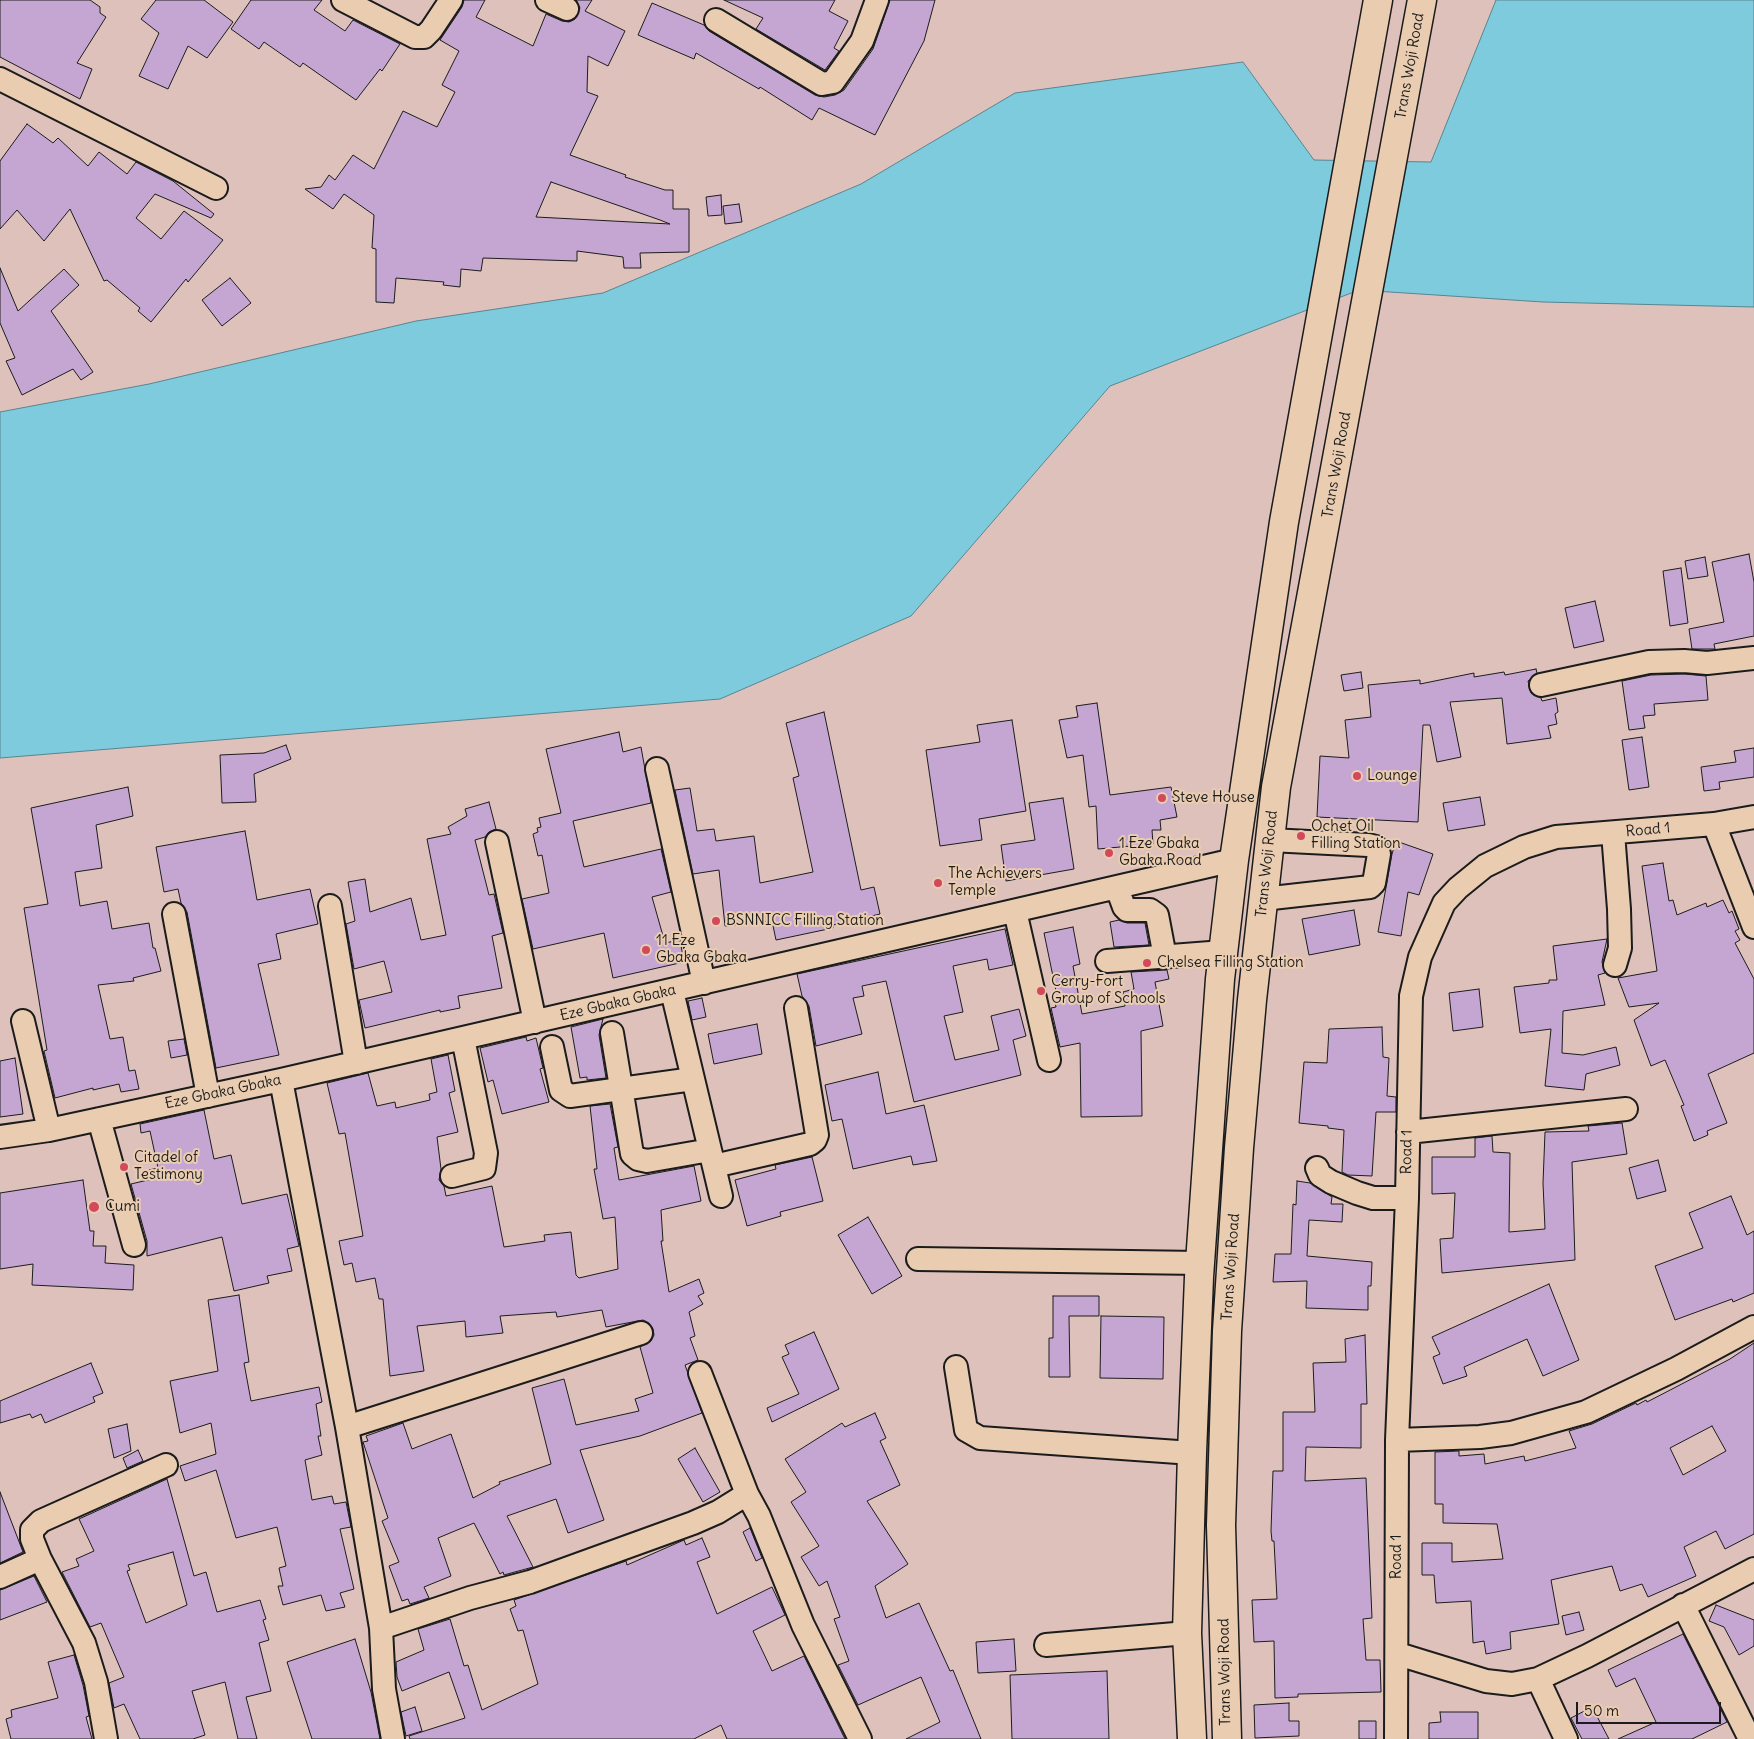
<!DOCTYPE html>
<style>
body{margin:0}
#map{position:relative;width:1754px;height:1739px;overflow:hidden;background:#dfc1bb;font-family:Delius,sans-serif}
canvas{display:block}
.scale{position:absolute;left:1576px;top:1702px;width:145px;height:22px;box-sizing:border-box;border:2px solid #1c1c1c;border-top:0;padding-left:6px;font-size:15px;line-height:18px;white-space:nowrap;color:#1c1c1c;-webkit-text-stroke:4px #eacdb1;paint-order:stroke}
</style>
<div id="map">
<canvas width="1754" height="1739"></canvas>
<div class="scale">50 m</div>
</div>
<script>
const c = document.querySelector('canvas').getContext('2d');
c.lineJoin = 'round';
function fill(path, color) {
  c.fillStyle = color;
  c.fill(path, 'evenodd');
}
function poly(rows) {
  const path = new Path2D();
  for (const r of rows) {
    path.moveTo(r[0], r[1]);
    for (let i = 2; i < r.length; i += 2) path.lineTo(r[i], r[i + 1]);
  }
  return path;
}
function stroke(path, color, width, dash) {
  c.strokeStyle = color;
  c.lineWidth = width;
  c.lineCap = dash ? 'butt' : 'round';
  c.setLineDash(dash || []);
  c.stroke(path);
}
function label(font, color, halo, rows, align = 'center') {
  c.font = font + ' Delius,sans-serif';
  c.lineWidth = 4;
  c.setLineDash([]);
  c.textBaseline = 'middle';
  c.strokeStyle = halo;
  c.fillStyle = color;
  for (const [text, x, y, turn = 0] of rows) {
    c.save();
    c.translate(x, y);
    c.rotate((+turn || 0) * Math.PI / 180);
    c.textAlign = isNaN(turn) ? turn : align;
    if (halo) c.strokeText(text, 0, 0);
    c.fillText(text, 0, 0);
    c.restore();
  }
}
const water = poly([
 [1496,0,1754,0,1754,307,1543,302,1359,290,1110,386,911,616,720,699,0,758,0,412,149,384,416,321,603,293,861,184,1015,93,1243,62,1314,160,1431,162,1496,0]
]);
const building = poly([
 [0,0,90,0,100,7,100,13,106,17,77,63,92,69,80,99,0,57,0,0],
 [156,0,204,0,233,22,207,58,188,46,168,89,139,76,159,33,141,19,156,0],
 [251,0,322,0,314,10,345,31,353,20,400,44,382,71,380,69,356,100,303,63,300,67,264,42,259,49,231,29,251,0],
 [464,0,485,0,476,17,533,46,546,14,562,21,569,22,575,19,580,8,576,0,592,0,585,11,625,31,608,66,588,56,587,92,598,96,570,155,626,175,625,177,665,190,673,190,673,209,689,209,689,252,640,253,641,268,624,268,623,257,577,251,577,261,483,258,481,271,461,269,460,287,443,285,444,282,396,278,394,303,376,302,376,249,372,248,374,215,344,194,333,209,305,189,321,187,329,175,335,180,353,155,374,169,403,111,437,127,455,92,442,85,459,51,440,40,462,7,464,0],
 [551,182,660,220,670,224,536,217,551,182],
 [724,0,835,0,829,11,848,21,834,48,839,51,825,70,756,29,763,18,724,0],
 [890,0,935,0,924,41,875,135,819,108,812,120,760,87,759,89,696,53,694,59,638,35,652,3,704,25,709,31,815,95,824,97,835,95,844,90,873,49,890,0],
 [27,124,53,143,58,138,88,166,99,152,127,174,136,162,173,181,214,214,211,218,155,194,136,218,161,239,184,211,223,240,188,282,186,279,151,322,138,311,140,308,107,280,104,281,70,209,44,241,17,210,0,229,0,161,27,124],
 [721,195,722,215,708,216,706,197,721,195],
 [739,204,742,222,725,224,723,206,739,204],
 [0,268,18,311,64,269,79,285,51,311,93,372,81,380,73,369,22,395,6,361,15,358,0,323,0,268],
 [230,278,251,303,222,326,202,300,230,278],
 [1749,554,1754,582,1754,636,1714,644,1715,649,1692,649,1689,629,1724,622,1712,562,1749,554],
 [1705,557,1708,576,1688,579,1685,561,1705,557],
 [1681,568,1688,623,1670,626,1663,571,1681,568],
 [1595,601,1604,641,1574,648,1565,608,1595,601],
 [1536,669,1537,673,1528,681,1531,693,1541,698,1542,701,1556,698,1558,712,1555,714,1557,724,1548,726,1551,738,1507,744,1502,698,1450,702,1461,757,1437,762,1430,725,1423,725,1418,822,1317,817,1320,756,1349,758,1345,720,1371,717,1368,685,1420,680,1420,684,1474,673,1474,677,1504,672,1505,675,1536,669],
 [1361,672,1363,688,1344,691,1341,675,1361,672],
 [1684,674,1706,676,1708,700,1654,704,1655,715,1643,716,1645,728,1629,730,1622,681,1651,675,1684,674],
 [1097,703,1110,795,1171,787,1177,817,1160,820,1161,830,1152,830,1153,844,1098,849,1096,806,1089,807,1083,755,1067,758,1059,720,1078,717,1076,706,1097,703],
 [824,712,861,890,874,887,880,914,833,925,833,928,776,940,772,921,725,926,719,870,693,874,675,790,690,788,697,831,714,829,716,841,754,836,760,883,813,872,793,778,799,776,786,723,824,712],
 [1012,720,1026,811,979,819,982,840,940,846,926,750,980,742,977,725,1012,720],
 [619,732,623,752,641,747,651,803,573,821,584,867,661,849,671,892,652,897,665,943,680,940,684,962,613,978,604,933,533,949,522,899,549,893,542,855,538,856,533,834,538,832,537,828,541,827,539,818,561,813,546,749,619,732],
 [1642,737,1649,787,1629,790,1622,740,1642,737],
 [286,745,291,759,254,774,256,802,222,803,220,755,264,753,286,745],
 [1754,748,1754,777,1719,782,1720,789,1704,791,1701,767,1736,762,1734,751,1754,748],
 [128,787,133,816,96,825,102,868,75,872,80,906,107,901,112,929,149,923,153,948,155,948,161,971,133,978,134,981,98,985,110,1039,123,1037,129,1071,135,1070,139,1089,121,1092,119,1084,93,1090,93,1088,55,1098,44,1051,47,1050,24,908,48,904,31,808,128,787],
 [1480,797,1485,825,1448,831,1443,803,1480,797],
 [1063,798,1074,869,1006,881,1001,845,1035,840,1029,803,1063,798],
 [489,802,496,829,489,832,485,837,475,840,489,895,494,894,503,933,492,936,502,988,458,996,460,1008,440,1012,440,1010,365,1028,359,1000,392,992,384,961,354,969,346,924,355,921,348,882,365,879,370,912,411,898,421,940,446,935,427,839,451,834,448,827,467,816,465,809,489,802],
 [245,831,257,900,310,889,318,924,276,934,281,959,258,964,279,1055,216,1068,187,912,181,903,178,889,164,892,156,847,245,831],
 [1396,841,1433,854,1419,895,1408,892,1401,936,1378,932,1392,854,1396,841],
 [1663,863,1669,901,1673,900,1677,915,1706,903,1707,907,1723,900,1729,913,1732,911,1739,929,1735,931,1740,940,1735,943,1754,979,1754,1053,1708,1074,1727,1123,1707,1131,1708,1135,1694,1141,1681,1106,1684,1105,1665,1060,1651,1066,1634,1020,1659,1003,1629,1007,1618,978,1657,971,1642,866,1663,863],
 [1354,910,1360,945,1309,955,1302,919,1354,910],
 [1119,920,1127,923,1145,923,1149,945,1114,947,1110,922,1119,920],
 [1073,927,1080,964,1073,966,1082,1014,1125,1006,1123,992,1134,989,1131,972,1167,970,1169,979,1155,982,1163,1026,1141,1031,1142,1116,1081,1117,1080,1043,1060,1047,1051,1008,1056,1007,1053,992,1056,991,1044,933,1073,927],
 [1005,929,1013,965,989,970,987,959,953,966,963,1012,944,1016,955,1060,999,1050,991,1016,1019,1009,1026,1036,1013,1040,1021,1075,914,1102,886,981,862,986,864,996,853,998,862,1034,816,1046,809,1006,802,996,797,974,1005,929],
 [1607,939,1602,962,1605,973,1598,975,1605,1005,1563,1011,1562,1053,1583,1055,1616,1047,1620,1065,1586,1074,1584,1090,1545,1086,1551,1029,1520,1033,1514,987,1549,983,1549,980,1557,980,1553,946,1607,939],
 [1479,989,1483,1027,1453,1031,1449,993,1479,989],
 [702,998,706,1017,692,1020,688,1001,702,998],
 [603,1019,599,1035,606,1078,587,1080,587,1077,580,1078,571,1027,603,1019],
 [757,1024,762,1054,714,1064,708,1034,757,1024],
 [1382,1027,1383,1057,1389,1058,1387,1096,1396,1097,1396,1112,1376,1112,1372,1176,1348,1175,1342,1172,1344,1130,1328,1128,1328,1126,1299,1123,1304,1062,1327,1063,1329,1029,1382,1027],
 [526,1037,527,1041,536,1038,543,1068,540,1069,549,1102,502,1114,493,1080,488,1082,480,1048,526,1037],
 [184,1039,187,1055,171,1058,168,1041,184,1039],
 [448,1055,455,1091,449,1093,458,1132,437,1137,441,1169,439,1180,444,1186,446,1196,492,1186,504,1247,545,1241,544,1235,571,1232,576,1275,579,1278,618,1269,615,1217,603,1219,594,1169,597,1169,590,1106,610,1104,618,1147,614,1148,619,1180,694,1166,701,1201,661,1210,663,1241,661,1241,669,1292,699,1279,704,1293,698,1296,703,1304,689,1312,695,1336,690,1338,698,1360,685,1365,702,1413,640,1436,580,1450,604,1520,568,1533,556,1499,507,1516,533,1567,504,1575,503,1572,500,1574,474,1523,438,1538,451,1576,424,1587,429,1598,410,1604,408,1599,402,1601,389,1566,399,1562,382,1521,388,1518,363,1442,368,1441,366,1436,403,1423,412,1449,451,1434,473,1498,500,1484,499,1482,551,1464,532,1388,564,1379,576,1425,639,1411,635,1399,653,1393,640,1347,651,1341,654,1335,653,1329,649,1323,643,1320,606,1327,602,1310,557,1317,556,1312,500,1316,503,1333,466,1337,465,1321,417,1326,424,1371,390,1376,383,1299,379,1299,375,1278,356,1282,352,1263,344,1265,339,1241,363,1236,345,1133,339,1134,327,1083,368,1073,377,1106,395,1102,396,1108,430,1100,429,1094,437,1092,431,1059,448,1055],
 [15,1058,23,1114,0,1117,0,1061,15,1058],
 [878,1072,886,1114,924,1105,937,1161,913,1165,911,1156,853,1169,842,1119,832,1121,825,1085,878,1072],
 [204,1110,214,1159,231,1155,242,1204,287,1194,299,1246,287,1249,292,1271,267,1276,269,1283,234,1291,222,1237,147,1256,147,1241,131,1184,152,1179,149,1170,158,1168,150,1131,141,1133,140,1124,204,1110],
 [1622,1123,1627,1154,1572,1162,1575,1260,1442,1273,1440,1239,1453,1238,1455,1193,1432,1194,1432,1157,1475,1157,1475,1138,1492,1136,1493,1152,1510,1153,1509,1232,1545,1229,1543,1183,1545,1132,1589,1131,1588,1126,1622,1123],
 [812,1157,823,1201,780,1212,781,1216,747,1226,735,1180,776,1169,775,1165,812,1157],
 [1658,1160,1666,1191,1637,1199,1629,1168,1658,1160],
 [83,1180,90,1231,94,1231,93,1246,106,1246,105,1263,134,1265,133,1290,32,1285,33,1264,0,1269,0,1193,83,1180],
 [1297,1181,1310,1183,1332,1197,1331,1204,1343,1204,1342,1222,1309,1220,1307,1256,1372,1262,1371,1286,1368,1286,1368,1310,1306,1308,1307,1281,1273,1282,1275,1254,1291,1254,1293,1204,1296,1205,1297,1181],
 [1731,1196,1747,1235,1754,1231,1754,1293,1733,1302,1732,1299,1675,1320,1655,1266,1703,1248,1689,1213,1731,1196],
 [868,1217,902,1276,872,1294,838,1235,868,1217],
 [1549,1284,1579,1360,1543,1376,1527,1339,1464,1367,1467,1376,1443,1384,1433,1357,1440,1354,1432,1337,1549,1284],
 [239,1295,249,1362,244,1363,251,1401,319,1387,322,1402,316,1404,321,1436,318,1436,322,1455,305,1460,312,1500,332,1496,334,1504,346,1502,351,1527,340,1529,354,1589,340,1593,345,1607,326,1611,321,1595,283,1605,278,1586,283,1586,279,1568,286,1566,277,1527,236,1538,216,1470,185,1481,180,1466,216,1454,211,1423,180,1433,170,1381,218,1371,208,1300,239,1295],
 [1053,1296,1099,1296,1099,1316,1069,1316,1070,1377,1049,1377,1049,1338,1053,1338,1053,1296],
 [1101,1316,1164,1317,1163,1379,1100,1378,1101,1316],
 [814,1332,839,1389,772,1422,767,1408,799,1394,782,1357,789,1354,785,1345,814,1332],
 [1365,1335,1367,1404,1361,1404,1361,1448,1306,1447,1305,1481,1366,1478,1372,1618,1363,1619,1366,1660,1380,1660,1381,1692,1298,1694,1298,1697,1275,1698,1274,1641,1254,1642,1252,1600,1277,1599,1274,1541,1272,1541,1271,1531,1273,1471,1283,1471,1283,1412,1315,1412,1313,1363,1346,1362,1345,1339,1365,1335],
 [1754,1343,1754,1534,1725,1549,1716,1531,1684,1547,1696,1576,1648,1597,1642,1584,1620,1591,1612,1566,1551,1580,1559,1624,1510,1632,1511,1649,1486,1654,1484,1641,1473,1643,1471,1601,1436,1603,1434,1575,1422,1575,1422,1543,1452,1543,1452,1562,1503,1559,1497,1524,1443,1523,1443,1504,1435,1504,1435,1452,1459,1451,1459,1456,1484,1454,1485,1464,1524,1456,1525,1461,1576,1448,1569,1431,1592,1424,1636,1403,1637,1405,1646,1400,1647,1402,1730,1359,1754,1343],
 [1712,1426,1726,1451,1683,1475,1670,1448,1712,1426],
 [91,1363,103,1393,93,1397,95,1402,45,1423,41,1414,32,1418,30,1414,0,1423,0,1401,91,1363],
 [875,1413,886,1438,880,1441,900,1485,867,1501,908,1564,875,1586,886,1618,919,1603,950,1671,953,1670,981,1739,906,1739,940,1722,921,1677,858,1705,838,1665,849,1661,834,1619,840,1617,827,1581,819,1586,801,1557,819,1546,791,1502,806,1492,785,1459,842,1423,845,1427,875,1413],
 [127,1424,131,1451,114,1458,108,1429,127,1424],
 [695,1448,720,1492,703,1502,678,1459,695,1448],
 [138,1450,143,1461,127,1468,123,1458,138,1450],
 [167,1479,194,1576,206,1572,217,1612,260,1600,266,1619,263,1620,269,1640,259,1643,271,1691,246,1697,257,1739,238,1739,225,1682,192,1691,205,1735,193,1739,140,1739,124,1704,114,1708,109,1683,124,1677,101,1623,90,1627,62,1572,79,1566,76,1559,94,1551,79,1519,167,1479],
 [173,1552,187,1605,146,1623,127,1571,130,1570,128,1565,173,1552],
 [0,1492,23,1552,0,1563,0,1492],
 [750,1528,762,1558,756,1561,743,1532,750,1528],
 [702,1538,710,1557,697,1562,717,1614,772,1587,785,1615,753,1631,772,1671,804,1656,845,1739,727,1739,721,1725,694,1739,410,1739,409,1736,465,1718,449,1672,402,1691,397,1677,396,1662,424,1650,418,1629,450,1619,464,1666,468,1665,482,1710,538,1684,523,1630,518,1631,510,1609,516,1606,514,1600,626,1561,627,1565,684,1540,686,1545,702,1538],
 [34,1576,47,1602,0,1620,0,1590,34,1576],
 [1716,1605,1754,1620,1754,1646,1739,1655,1724,1627,1709,1621,1716,1605],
 [1579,1612,1584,1630,1566,1635,1562,1616,1579,1612],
 [1683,1634,1727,1722,1692,1739,1618,1739,1656,1722,1635,1678,1616,1687,1608,1670,1683,1634],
 [355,1639,371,1692,380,1739,312,1739,287,1662,355,1639],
 [1014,1639,1016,1671,978,1673,976,1642,1014,1639],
 [74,1655,83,1685,89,1716,86,1717,92,1739,11,1739,6,1719,12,1717,11,1710,58,1698,48,1662,74,1655],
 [1107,1671,1109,1739,1012,1739,1010,1675,1107,1671],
 [1289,1703,1289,1721,1299,1721,1299,1736,1255,1738,1254,1705,1289,1703],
 [415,1707,422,1731,406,1736,401,1712,415,1707],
 [1592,1707,1609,1739,1582,1739,1571,1718,1592,1707],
 [1440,1712,1478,1712,1478,1739,1429,1739,1429,1723,1441,1722,1440,1712],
 [1359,1721,1376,1721,1376,1739,1359,1739,1359,1721]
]);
const minor = poly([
 [343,0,415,37,424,37,431,30,451,0],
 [547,0,567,9],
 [716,20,822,84,833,82,862,41,877,0],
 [0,79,216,188],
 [1541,685,1649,662,1684,661,1707,663,1754,658],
 [657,769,704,983],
 [1714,824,1754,927],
 [1613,833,1619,909,1620,948,1615,965],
 [497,842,535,1022],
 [1117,888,1124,907,1127,910,1150,910,1157,915,1165,957],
 [1263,899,1370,887,1374,883,1379,854,1376,847,1368,845,1270,840],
 [330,906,356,1063],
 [1015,911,1049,1060],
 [174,914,208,1096],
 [1107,961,1223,952],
 [672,991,721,1196],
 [23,1021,49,1130],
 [612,1033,632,1154,638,1159,647,1161,710,1150],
 [552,1047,561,1090,570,1096,693,1079],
 [281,1080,347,1427,381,1628,384,1689,393,1739],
 [99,1119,134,1245],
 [1408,1132,1626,1109],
 [0,1137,49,1130,281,1080,1234,860],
 [714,1166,810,1144,815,1140,817,1135,796,1008],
 [1317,1168,1320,1175,1331,1182,1357,1193,1373,1198,1407,1198],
 [452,1176,484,1168,486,1153,463,1038],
 [918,1259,1200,1263],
 [956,1367,966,1430,980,1438,1192,1453],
 [700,1373,747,1494,759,1516,803,1625,860,1739],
 [347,1427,641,1333],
 [1397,1440,1480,1437,1511,1433,1586,1412,1676,1369,1754,1327],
 [0,1577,40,1559],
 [1683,1605,1750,1739],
 [381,1628,470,1598,530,1582,693,1523,718,1512,747,1494],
 [1046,1645,1187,1633],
 [1398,1654,1486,1681,1512,1684,1538,1679,1587,1656,1754,1569],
 [1538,1679,1566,1739],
 [106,1739,96,1682,84,1643,40,1559,32,1539,32,1530,41,1521,166,1465],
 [1396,1739,1397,1440,1407,1198,1411,996,1420,957,1444,903,1458,888,1485,866,1524,847,1556,837,1714,824,1754,817]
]);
const major = poly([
 [1192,1739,1187,1633,1192,1453,1199,1277,1220,979,1234,860,1284,522,1378,0],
 [1227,1739,1221,1525,1227,1331,1239,1148,1252,1000,1270,840,1276,787,1422,0]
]);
const markers = [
 [1357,776,5,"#d1495b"],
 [1162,798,5,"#d1495b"],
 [1301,836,5,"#d1495b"],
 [1109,853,5,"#d1495b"],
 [938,883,5,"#d1495b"],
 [716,921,5,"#d1495b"],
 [646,950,5,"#d1495b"],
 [1147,963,5,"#d1495b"],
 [1041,991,5,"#d1495b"],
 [124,1167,5,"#d1495b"],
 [94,1207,6,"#d1495b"]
];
const streetNames = [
 ["Trans Woji Road",1410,66,-80],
 ["Trans Woji Road",1337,465,-80],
 ["Road 1",1648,830,-5],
 ["Trans Woji Road",1267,864,-84],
 ["Eze Gbaka Gbaka",618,1003,-13],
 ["Eze Gbaka Gbaka",223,1092,-12],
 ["Road 1",1407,1152,-89],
 ["Trans Woji Road",1231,1267,-86],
 ["Road 1",1397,1557,-90],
 ["Trans Woji Road",1225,1672,-91]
];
const poiNames = [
 ["Lounge",1367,776],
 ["Steve House",1172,798],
 ["Ochet Oil",1311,827],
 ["Filling Station",1311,844],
 ["1 Eze Gbaka",1119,844],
 ["Gbaka Road",1119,861],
 ["The Achievers",948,874],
 ["Temple",948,891],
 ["BSNNICC Filling Station",726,921],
 ["11 Eze",656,941],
 ["Gbaka Gbaka",656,958],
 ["Chelsea Filling Station",1157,963],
 ["Cerry-Fort",1051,982],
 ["Group of Schools",1051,999],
 ["Citadel of",134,1158],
 ["Testimony",134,1175],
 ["Cumi",105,1207]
];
fill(water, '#7ecbdd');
stroke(water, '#578590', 1);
fill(building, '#c5a6d2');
stroke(building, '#1c1c1c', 1);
stroke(minor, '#1c1c1c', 26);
stroke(major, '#1c1c1c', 31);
stroke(minor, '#eacdb1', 22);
stroke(major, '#eacdb1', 28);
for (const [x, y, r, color] of markers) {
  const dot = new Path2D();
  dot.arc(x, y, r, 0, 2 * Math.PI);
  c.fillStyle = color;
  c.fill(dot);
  stroke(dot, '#eacdb1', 2);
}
label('15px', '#1c1c1c', '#eacdb1', streetNames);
label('15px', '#1c1c1c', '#eacdb1', poiNames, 'left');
</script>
